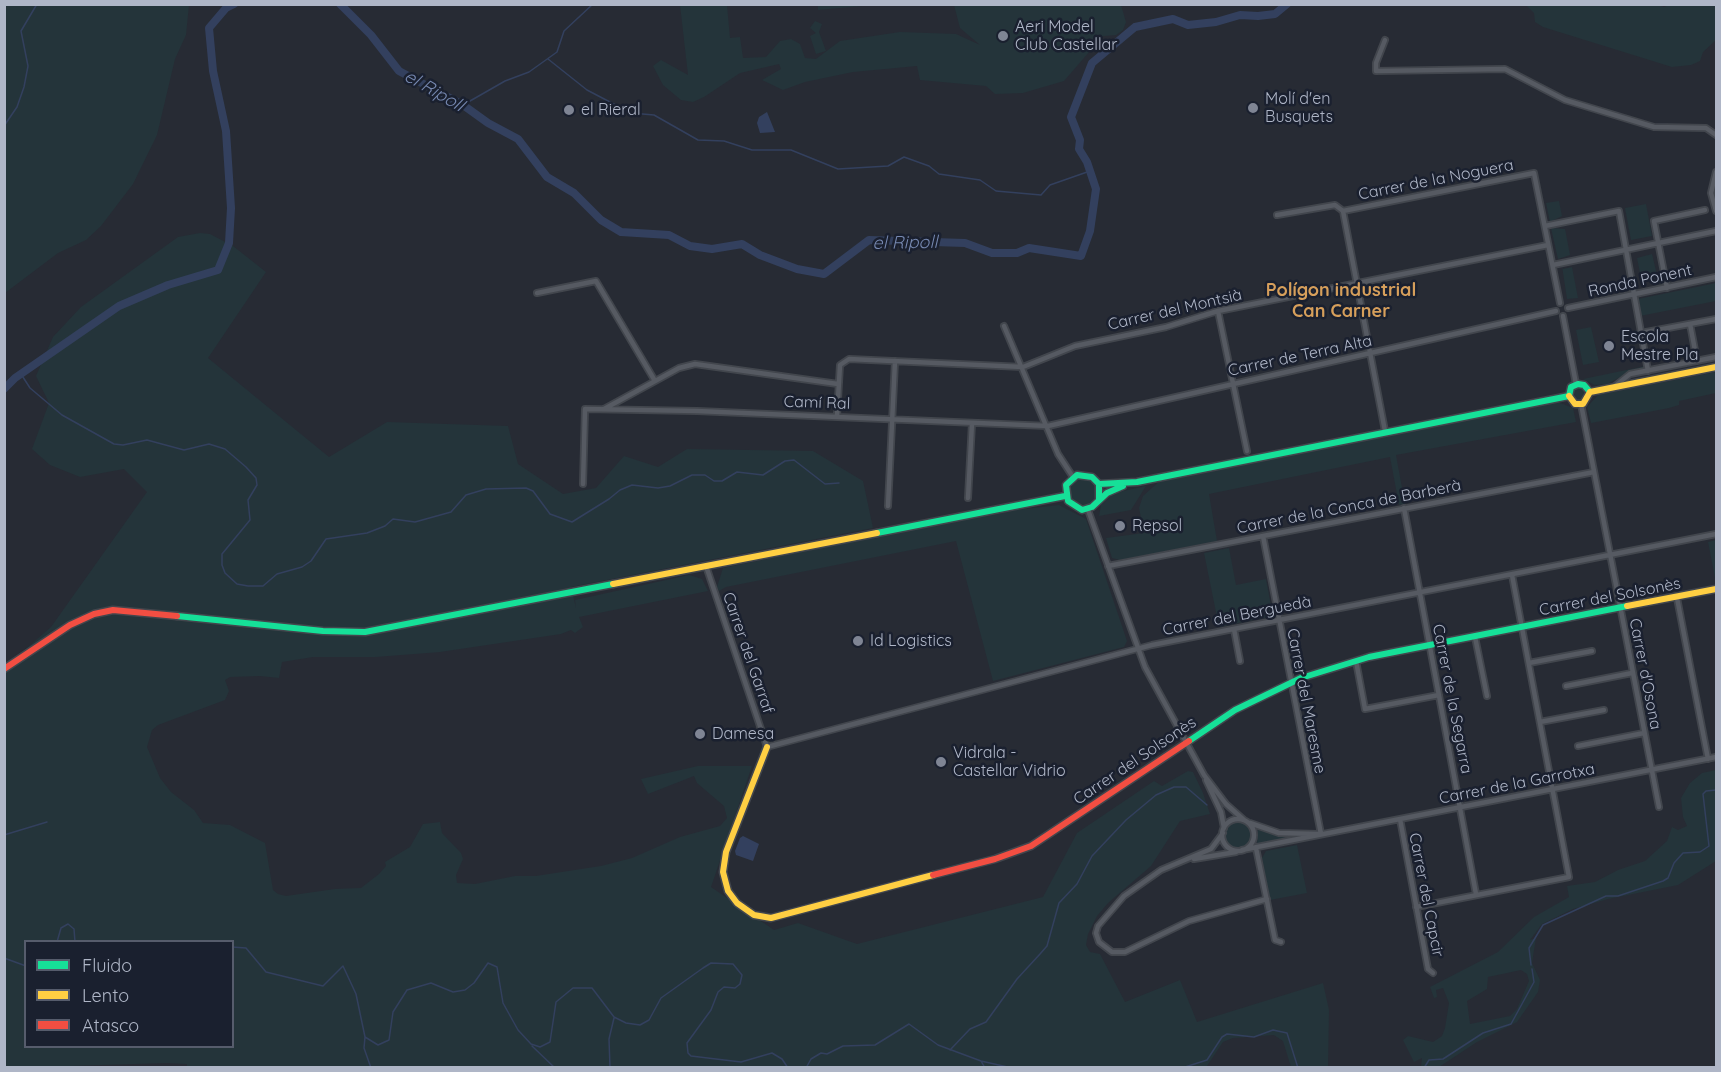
<!DOCTYPE html>
<meta charset="utf-8">
<style>
body{margin:0}
#map{position:relative;width:1721px;height:1072px;overflow:hidden;background:#272b34;font-family:Quicksand,sans-serif}
canvas{display:block}
.frame{position:absolute;inset:0;border:6px solid #afb6c7;pointer-events:none}
.legend{position:absolute;left:24px;top:940px;width:210px;height:108px;box-sizing:border-box;background:#1a202f;border:2px solid #565c6c;margin:0;padding:8px 10px;list-style:none;font-size:18px;color:#afb6c7}
.legend li{display:flex;align-items:center;gap:12px;height:30px}
.legend b{width:30px;border:2px solid #565c6c}
</style>
<div id="map">
<canvas width="1721" height="1072"></canvas>
<div class="frame"></div>
<ul class="legend">
<li><b style="height:8px;background:#16e098"></b>Fluido</li>
<li><b style="height:8px;background:#ffcf43"></b>Lento</li>
<li><b style="height:8px;background:#f24e42"></b>Atasco</li>
</ul>
</div>
<script>
const c = document.querySelector('canvas').getContext('2d');
c.lineJoin = 'round';
function fill(path, color) {
  c.fillStyle = color;
  c.fill(path, 'evenodd');
}
function poly(rows) {
  const path = new Path2D();
  for (const r of rows) {
    if (r.length === 3) {
      path.moveTo(r[0] + r[2], r[1]);
      path.arc(r[0], r[1], r[2], 0, 2 * Math.PI);
      continue;
    }
    path.moveTo(r[0], r[1]);
    for (let i = 2; i < r.length; i += 2) path.lineTo(r[i], r[i + 1]);
  }
  return path;
}
function stroke(path, color, width, dash) {
  c.strokeStyle = color;
  c.lineWidth = width;
  c.lineCap = dash ? 'butt' : 'round';
  c.setLineDash(dash || []);
  c.stroke(path);
}
function label(font, color, halo, rows, align = 'center') {
  c.font = font + ' Quicksand,sans-serif';
  c.lineWidth = 5;
  c.setLineDash([]);
  c.textBaseline = 'middle';
  c.strokeStyle = halo;
  c.fillStyle = color;
  for (const [text, x, y, turn = 0] of rows) {
    c.save();
    c.translate(x, y);
    c.rotate((+turn || 0) * Math.PI / 180);
    c.textAlign = isNaN(turn) ? turn : align;
    if (halo) c.strokeText(text, 0, 0);
    c.fillText(text, 0, 0);
    c.restore();
  }
}
const green = poly([
 [5,4,189,5,186,35,175,59,157,135,133,184,101,226,86,240,58,253,5,293],
 [818,4,873,4,873,5,818,10],
 [1655,4,1664,7,1669,5,1716,5,1716,40,1703,52,1700,61,1691,65,1672,67,1543,27,1535,22,1534,13,1526,5],
 [680,5,727,5,730,38,740,37,743,58,766,57,780,41,791,39,800,44,805,58,816,59,840,41,900,32,956,34,980,45,960,28,954,5,1121,5,1126,22,1123,30,1116,35,1103,36,1064,81,1023,93,995,94,986,86,920,80,917,66,853,72,805,82,783,90,762,80,781,69,779,64,740,73,704,97,693,102,681,100,663,85,653,66,661,60,688,75],
 [815,21,822,24,819,32,826,51,816,54,810,36,816,33,810,28],
 [1559,201,1562,216,1550,222,1546,203],
 [1646,204,1652,236,1631,240,1625,208],
 [1551,228,1565,229,1570,255,1558,259],
 [200,233,210,234,233,246,266,272,208,358,329,457,387,422,508,426,518,464,563,494,596,488,624,456,658,467,687,449,813,451,863,481,873,528,571,587,576,608,575,600,689,575,702,579,708,591,579,617,583,627,575,633,571,630,561,634,440,652,375,657,313,657,282,662,279,678,260,676,230,677,225,680,229,691,225,700,158,725,152,730,147,747,160,778,171,792,194,810,203,823,230,825,265,843,273,890,278,894,286,896,335,889,361,888,379,874,386,866,385,862,410,847,423,824,440,822,442,833,461,853,463,859,456,875,457,883,475,884,515,876,536,876,601,866,632,858,680,837,720,826,727,818,724,806,697,783,694,776,648,794,641,779,698,766,752,766,711,887,774,930,798,923,857,944,1043,897,1077,833,1154,781,1162,786,1188,771,1193,772,1203,793,1210,814,1180,821,1151,866,1108,903,1097,916,1088,934,1086,945,1090,952,1100,954,1125,1002,1180,980,1197,1022,1323,983,1329,1010,1328,1068,1291,1067,1283,1041,1274,1035,1233,1038,1223,1042,1207,1066,1197,1068,187,1068,187,1064,167,1063,5,1068,5,667,51,627,147,492,124,469,80,477,50,465,32,449,49,403,36,376,53,337,81,307,178,237],
 [26,942,232,942,232,1046,26,1046],
 [1652,254,1657,275,1641,278,1637,258],
 [1562,266,1563,269,1572,267,1578,298,1567,299],
 [1716,283,1716,301,1640,316,1638,299],
 [1591,327,1599,362,1583,365,1576,330],
 [1646,366,1647,369,1632,371,1607,384,1595,385,1583,379],
 [1716,372,1716,393,1679,401,1679,405,1669,408,1591,423,1587,407,1598,395],
 [1579,394,7],
 [1555,401,1573,408,1576,422,1396,455,1405,504,1399,505,1390,457,1209,494,1217,541,1120,560,1112,558,1106,538,1144,533,1139,508,1143,496,1162,479],
 [1083,492,13],
 [1146,486,1131,510,1099,516,1101,505,1114,493],
 [1059,505,1086,519,1127,641,1124,647,993,681,956,541,726,587,719,591,717,587,723,568,990,513],
 [1716,540,1716,583,1708,542],
 [1229,548,1236,585,1266,579,1272,611,1268,617,1219,627,1204,553],
 [1716,770,1716,861,1678,885,1608,899,1573,909,1542,924,1530,940,1536,938,1532,963,1540,980,1538,992,1517,1022,1477,1042,1439,1067,1421,1067,1422,1058,1414,1062,1403,1040,1408,1036,1433,1042,1442,1036,1445,1028,1449,1003,1443,988,1436,990,1437,997,1434,998,1430,987,1498,952,1534,917,1569,897,1567,886,1595,882,1618,870,1645,861,1667,841,1672,827,1678,830,1687,826,1683,817,1681,798,1690,783,1702,773],
 [1521,970,1527,974,1529,981,1517,1009,1510,1016,1470,1024,1467,1001,1487,989,1488,977],
 [1239,836,14],
 [1258,830,1286,836,1287,839,1257,845],
 [1297,845,1307,893,1270,900,1262,858,1266,851]
]);
const water = poly([
 [767,112,775,132,760,133,757,123,759,117],
 [743,836,759,844,753,861,736,855,735,851,740,838]
]);
const stream = poly([
 [548,59,587,90,631,113,654,115,698,140,724,141,752,150,791,150,838,169,888,166,904,157,929,166,939,174,980,180,996,191,1041,195,1050,185,1090,171],
 [463,105,505,81,529,72,557,52,564,31,593,4],
 [4,126,17,107,24,87,28,66,21,31,37,4],
 [21,374,30,388,62,415,114,444,123,445,147,440,184,450,209,444,225,449,246,467,256,478,257,485,248,500,250,520,222,554,222,565,225,573,237,584,248,586,263,586,277,574,302,567,311,561,326,539,367,533,385,526,393,519,415,522,451,512,466,495,486,489,526,488,533,491,550,514,572,522,609,499,620,490,632,485,658,488,670,486,692,475,705,475,714,481,722,481,737,472,763,475,785,461,794,460,825,484,839,483],
 [4,835,47,822],
 [57,942,61,928,68,924,74,929,75,942],
 [232,947,246,948,266,972,323,986,343,966,356,994,365,1037,378,1045,389,1040,393,1012,407,990,431,983,453,992,465,990,474,983,488,963,497,967,503,1003,518,1030,531,1044,540,1047,550,1042,556,1002,573,988,592,988,614,1017,626,1023,640,1025,649,1020,661,998,703,968,711,963,733,964,742,975,740,984,735,988,724,987,718,992,711,1010,687,1043,688,1053,691,1056,741,1062,772,1053,782,1059,788,1068],
 [4,958,26,966],
 [1531,965,1529,948,1543,925,1606,896,1618,896,1663,881,1668,878,1674,863,1683,853,1700,852,1709,846,1703,794,1706,791,1716,790],
 [365,1037,364,1048,371,1068],
 [532,1046,555,1068],
 [950,1050,970,1029,986,1022,1017,979,1040,954,1047,946,1059,903,1077,884,1092,856,1126,820,1156,795,1174,787,1186,787,1207,805],
 [981,1061,985,1068],
 [610,1068,609,1039,614,1018],
 [806,1068,811,1059,821,1053,827,1054,843,1046,875,1045,909,1024,938,1045,981,1061,1012,1068],
 [1182,1068,1207,1060,1222,1037,1227,1034,1254,1037,1273,1030,1287,1033,1298,1068],
 [1330,1068,1338,1068],
 [1424,1068,1429,1060,1443,1059,1483,1033,1511,1024,1534,982,1532,969]
]);
const river = poly([
 [340,4,371,35,399,71,463,105,488,123,518,139,547,177,574,193,601,220,621,232,669,235,690,246,712,249,742,244,760,255,797,269,824,274,869,240,965,243,992,253,1017,253,1029,248,1081,256,1090,231,1096,189,1087,162,1079,149,1080,140,1071,117,1092,63,1135,27,1173,19,1188,25,1216,22,1240,15,1258,16,1275,14,1287,4],
 [4,389,15,378,119,306,168,285,218,270,229,243,231,208,226,131,213,71,209,28,226,8,234,4]
]);
const street = poly([
 [1385,40,1376,63,1376,71,1505,69,1565,100,1654,127,1706,128,1716,135],
 [1716,172,1711,193,1716,211],
 [1343,211,1534,173,1560,303],
 [1343,211,1385,431],
 [1277,215,1335,205,1343,211],
 [1545,226,1619,211,1648,371],
 [1553,265,1716,231],
 [1667,288,1654,221,1705,210],
 [537,293,596,281,655,381],
 [1568,308,1716,277],
 [1218,311,1247,451],
 [1563,316,1576,384],
 [1690,324,1697,361],
 [1004,326,1058,454,1073,477],
 [1641,333,1716,319],
 [1615,386,1630,374,1716,357],
 [1581,404,1659,807],
 [604,409,679,368,695,364,838,384],
 [837,416,840,365,849,359,1023,367,1075,346,1166,327,1218,311,1548,245],
 [583,484,585,409,697,411,1048,426,1556,311],
 [968,498,972,423],
 [888,506,895,361],
 [1404,508,1476,894],
 [1088,510,1145,667,1204,775,1226,804,1244,820],
 [1263,536,1321,834],
 [706,566,767,747,1152,645,1716,534],
 [1108,566,1594,472],
 [1677,598,1708,759],
 [1234,629,1240,661],
 [1475,637,1487,696],
 [1356,661,1365,709,1439,695],
 [1529,663,1592,651],
 [1566,686,1632,673],
 [1540,722,1604,710],
 [1578,746,1644,733],
 [1206,780,1221,812,1224,828],
 [1400,819,1428,969,1433,973],
 [1238,835,16],
 [1250,823,1279,833,1318,834],
 [1223,833,1211,849,1161,870,1124,896,1098,926,1096,933,1099,942,1112,952,1125,952,1189,921,1267,899],
 [1256,848,1275,940,1281,942],
 [1242,850,1716,757],
 [1194,859,1236,852],
 [1416,907,1569,877,1512,575]
]);
const fast = poly([
 [1569,396,1571,387,1578,384,1584,385,1590,392],
 [1099,484,1137,482,1569,396],
 [1099,500,1099,484,1092,477,1077,475,1066,485,1068,501,1082,510,1092,507,1107,493,1123,486],
 [877,533,1065,496],
 [177,616,323,631,365,632,613,584],
 [1189,741,1235,710,1301,678,1369,657,1627,606]
]);
const slow = poly([
 [1590,392,1716,367],
 [1569,396,1575,404,1583,404,1590,392],
 [613,584,877,533],
 [1627,606,1716,589],
 [767,747,726,852,723,872,728,891,737,903,754,915,771,918,933,875]
]);
const jam = poly([
 [4,669,70,625,94,614,113,610,177,616],
 [933,875,995,859,1031,846,1189,741]
]);
const markers = [
 [1003,36,6,"#7f8594"],
 [1253,108,6,"#7f8594"],
 [569,110,6,"#7f8594"],
 [1609,346,6,"#7f8594"],
 [1120,526,6,"#7f8594"],
 [858,641,6,"#7f8594"],
 [700,734,6,"#7f8594"],
 [941,762,6,"#7f8594"]
];
const poiNames = [
 ["Aeri Model",1015,27],
 ["Club Castellar",1015,45],
 ["Molí d'en",1265,99],
 ["Busquets",1265,117],
 ["el Rieral",581,110],
 ["Escola",1621,337],
 ["Mestre Pla",1621,355],
 ["Repsol",1132,526],
 ["Id Logistics",870,641],
 ["Damesa",712,734],
 ["Vidrala -",953,753],
 ["Castellar Vidrio",953,771]
];
const streetNames = [
 ["Carrer de la Noguera",1436,180,-11],
 ["Ronda Ponent",1640,281,-12],
 ["Carrer del Montsià",1175,310,-13],
 ["Carrer de Terra Alta",1300,356,-12],
 ["Camí Ral",817,403,2],
 ["Carrer de la Conca de Barberà",1349,507,-11],
 ["Carrer del Solsonès",1610,597,-11],
 ["Carrer del Berguedà",1237,616,-11],
 ["Carrer del Garraf",748,653,71],
 ["Carrer d'Osona",1645,674,79],
 ["Carrer de la Segarra",1452,699,79],
 ["Carrer del Maresme",1306,701,79],
 ["Carrer del Solsonès",1135,761,-34],
 ["Carrer de la Garrotxa",1517,784,-11],
 ["Carrer del Capcir",1426,895,79]
];
const waterNames = [
 ["el Ripoll",434,91,30],
 ["el Ripoll",905,243,-1]
];
const neighbourhoodNames = [
 ["Polígon industrial",1341,291],
 ["Can Carner",1341,312]
];
fill(green, '#24343a');
fill(water, '#33405e');
stroke(stream, '#33405e', 1.5);
stroke(river, '#33405e', 8);
stroke(street, '#42464d', 8);
stroke(fast, '#42464d', 9);
stroke(slow, '#42464d', 9);
stroke(jam, '#42464d', 9);
stroke(street, '#565a62', 4.5);
stroke(fast, '#16e098', 6);
stroke(slow, '#ffcf43', 6);
stroke(jam, '#f24e42', 6);
for (const [x, y, r, color] of markers) {
  const dot = new Path2D();
  dot.arc(x, y, r, 0, 2 * Math.PI);
  c.fillStyle = color;
  c.fill(dot);
  stroke(dot, '#1a202f', 2);
}
label('16px', '#afb6c7', '#1a202f', poiNames, 'left');
label('16px', '#afb6c7', '#1a202f', streetNames);
label('italic 18px', '#7688b0', '#1a202f', waterNames);
label('bold 18px', '#d69f5b', '#1a202f', neighbourhoodNames);
</script>
